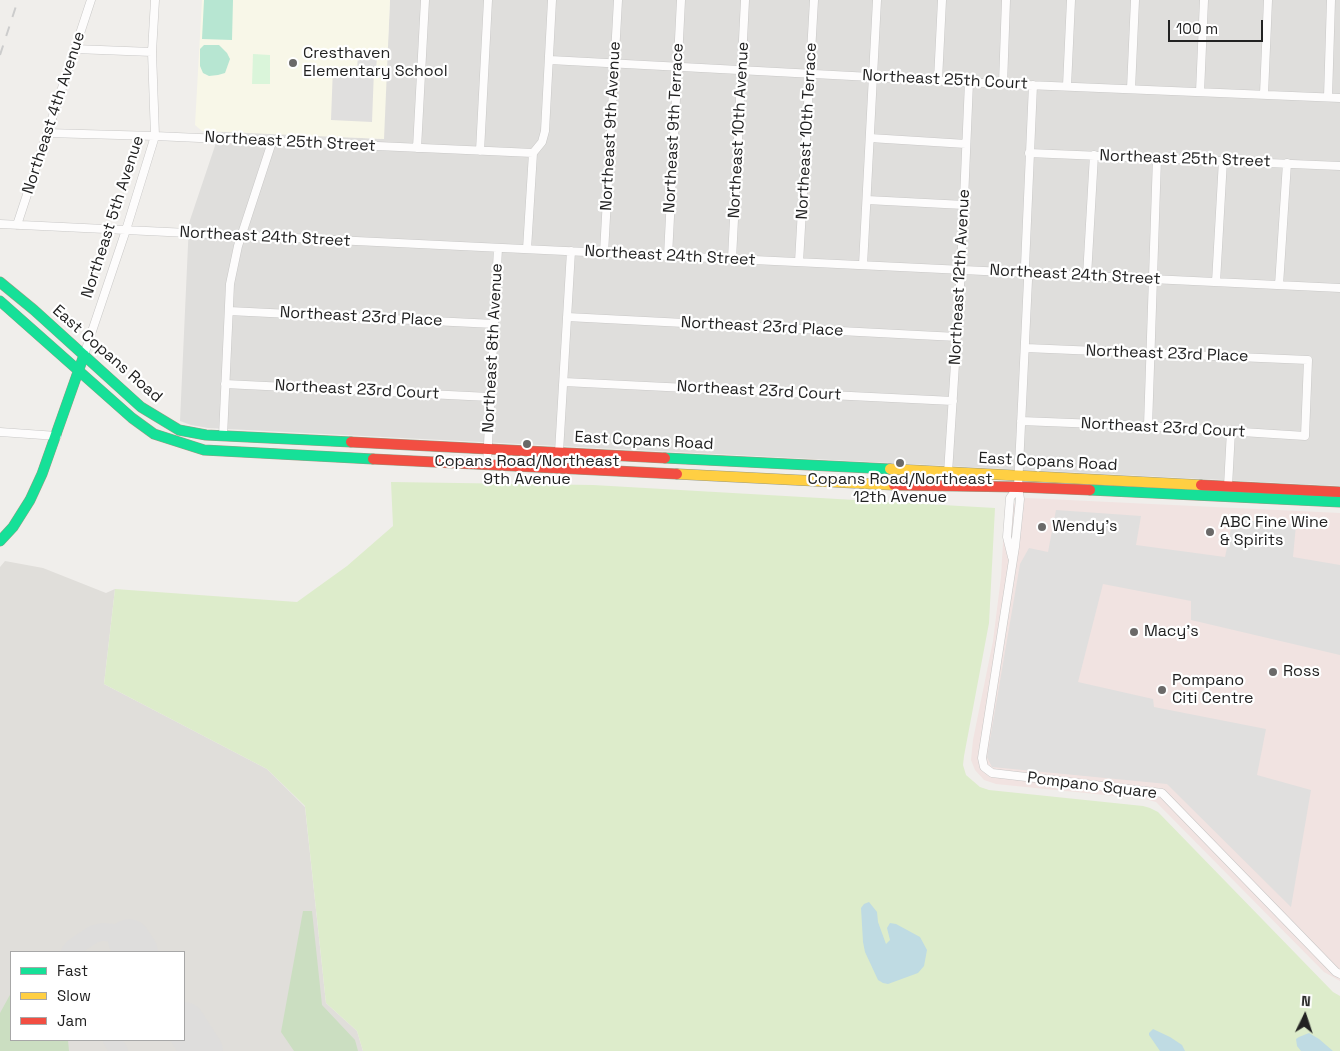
<!DOCTYPE html>
<style>
body{margin:0}
#map{position:relative;width:1340px;height:1051px;overflow:hidden;background:#f0eeeb;font-family:"Space Grotesk",sans-serif}
canvas{display:block}
.legend{position:absolute;left:10px;top:951px;width:175px;height:90px;box-sizing:border-box;background:#fff;border:1px solid #a7a7a7;margin:0;padding:6px 9px;list-style:none;font-size:15px;color:#222}
.legend li{display:flex;align-items:center;gap:10px;height:25px}
.legend b{width:25px;border:1px solid #a7a7a7}
.north{position:absolute;left:1280px;top:991px;width:50px;height:50px;-webkit-text-stroke:4px #fff;paint-order:stroke;rotate:4deg;font-size:14px;font-weight:700;line-height:20px;text-align:center;color:#222}
.north::after{content:'';display:block;margin:auto;width:18px;height:22px;background:#222;clip-path:polygon(50% 0,100% 100%,50% 72%,0 100%)}
.scale{position:absolute;left:1168px;top:20px;width:95px;height:22px;box-sizing:border-box;border:2px solid #222;border-top:0;padding-left:6px;font-size:15px;line-height:18px;white-space:nowrap;color:#222;-webkit-text-stroke:4px #fff;paint-order:stroke}
</style>
<div id="map">
<canvas width="1340" height="1051"></canvas>
<ul class="legend">
<li><b style="height:6px;background:#16e098"></b>Fast</li>
<li><b style="height:6px;background:#ffcf43"></b>Slow</li>
<li><b style="height:6px;background:#f24e42"></b>Jam</li>
</ul>
<div class="north">N</div>
<div class="scale">100 m</div>
</div>
<script>
const c = document.querySelector('canvas').getContext('2d');
c.lineJoin = 'round';
function fill(path, color) {
  c.fillStyle = color;
  c.fill(path, 'evenodd');
}
function poly(rows) {
  const path = new Path2D();
  for (const r of rows) {
    path.moveTo(r[0], r[1]);
    for (let i = 2; i < r.length; i += 2) path.lineTo(r[i], r[i + 1]);
  }
  return path;
}
function stroke(path, color, width, dash) {
  c.strokeStyle = color;
  c.lineWidth = width;
  c.lineCap = dash ? 'butt' : 'round';
  c.setLineDash(dash || []);
  c.stroke(path);
}
function label(font, color, halo, rows, align = 'center') {
  c.font = font + ' "Space Grotesk",sans-serif';
  c.lineWidth = 4.5;
  c.setLineDash([]);
  c.textBaseline = 'middle';
  c.strokeStyle = halo;
  c.fillStyle = color;
  for (const [text, x, y, turn = 0] of rows) {
    c.save();
    c.translate(x, y);
    c.rotate((+turn || 0) * Math.PI / 180);
    c.textAlign = isNaN(turn) ? turn : align;
    if (halo) c.strokeText(text, 0, 0);
    c.fillText(text, 0, 0);
    c.restore();
  }
}
const residential = poly([
 [390,0,1340,0,1340,486,208,428,191,425,180,421,189,223,220,131,383,139]
]);
const commercial = poly([
 [1026,498,1340,513,1340,981,1324,972,1156,802,1145,799,996,784,984,780,975,770,971,760,973,740,993,641,1001,577,1005,508]
]);
const education = poly([
 [202,0,390,0,384,139,202,131,195,125]
]);
const airport = poly([
 [5,561,43,568,106,593,115,589,104,684,267,769,305,807,326,1003,357,1031,363,1051,0,1051,0,567],
 [11,952,184,952,184,1040,11,1040]
]);
const grass = poly([
 [391,482,593,485,995,508,989,623,964,756,963,765,966,775,980,787,989,790,1143,806,1150,808,1158,812,1333,992,1340,996,1340,1051,363,1051,357,1031,326,1003,305,806,267,769,104,684,115,589,297,602,347,566,393,526]
]);
const forest = poly([
 [303,911,312,911,322,1005,355,1040,358,1051,294,1051,281,1032],
 [11,993,11,1040,68,1040,69,1051,0,1051,0,1013]
]);
const park = poly([
 [253,54,270,55,270,84,252,84]
]);
const pitch = poly([
 [204,0,233,0,232,40,202,39],
 [204,45,219,45,227,53,230,59,225,73,218,75,209,76,203,73,200,66,200,49]
]);
const parking = poly([
 [358,56,377,57,376,70,374,70,372,122,331,120,333,67,357,68],
 [1056,510,1141,516,1136,545,1225,557,1233,519,1296,525,1293,557,1340,565,1340,655,1191,620,1191,601,1103,584,1078,682,1153,699,1154,707,1266,729,1257,775,1311,790,1291,907,1167,784,992,767,987,757,1020,564,1029,548,1048,552]
]);
const water = poly([
 [869,902,877,912,878,922,886,944,890,940,887,928,890,923,896,924,920,937,927,950,924,966,918,973,888,984,883,983,878,980,865,952,863,942,861,908,864,904],
 [1153,1029,1170,1037,1182,1045,1185,1051,1160,1051,1149,1035,1149,1033],
 [1309,1033,1319,1039,1333,1051,1301,1051,1297,1046,1296,1039,1299,1037]
]);
const taxiway = poly([
 [70,952,74,947,94,934,102,932,116,933,129,940],
 [112,1040,119,1051]
]);
const runway = poly([
 [129,940,137,952],
 [184,1023,202,1051]
]);
const street = poly([
 [75,49,152,52],
 [550,60,1003,84,1340,98],
 [938,80,942,0],
 [1003,84,1006,0],
 [1033,85,1025,266,1028,280,1018,487,1020,499,1015,547,982,758,984,767,992,773,1162,793,1336,972,1340,974],
 [1067,86,1071,0],
 [1131,89,1135,0],
 [1200,92,1204,0],
 [1264,94,1268,0],
 [1328,97,1331,0],
 [47,133,155,136,533,153],
 [870,138,966,144],
 [417,148,425,0],
 [480,151,488,0],
 [1029,153,1340,166],
 [867,200,964,205],
 [0,224,1340,288],
 [17,225,91,0],
 [527,249,533,153,542,142,545,131,552,0],
 [604,253,618,0],
 [668,256,681,0],
 [732,259,745,0],
 [799,262,814,0],
 [863,265,877,0],
 [1087,276,1094,155],
 [1216,282,1223,160],
 [1279,285,1287,163],
 [229,311,494,324],
 [567,317,957,337],
 [84,355,126,230,155,136,152,52,155,0],
 [564,382,953,401],
 [225,384,489,397],
 [1021,421,1148,426,1305,436,1308,360,1026,348],
 [1148,426,1157,158],
 [0,432,57,436],
 [223,436,230,284,238,246,272,142],
 [559,452,571,251],
 [487,464,498,248],
 [948,473,961,270,969,82],
 [1228,486,1231,431],
 [1012,557,1007,537,1010,498,1018,487]
]);
const fast = poly([
 [0,282,34,310,141,407,179,430,206,435,351,442],
 [0,301,132,418,154,434,204,450,373,459],
 [665,458,890,469],
 [1090,490,1340,502],
 [0,541,13,527,30,500,42,474,84,355]
]);
const slow = poly([
 [890,469,1201,485],
 [677,474,894,485]
]);
const jam = poly([
 [351,442,665,458],
 [373,459,677,474],
 [894,485,1018,487,1090,490],
 [1201,485,1340,492]
]);
const rail = poly([
 [0,55,18,0]
]);
const markers = [
 [293,63,5,"#6a6968"],
 [527,444,5,"#6a6968"],
 [900,463,5,"#6a6968"],
 [1042,527,5,"#6a6968"],
 [1210,532,5,"#6a6968"],
 [1134,632,5,"#6a6968"],
 [1273,672,5,"#6a6968"],
 [1162,690,5,"#6a6968"]
];
const poiNames = [
 ["Cresthaven",303,54],
 ["Elementary School",303,72],
 ["Copans Road/Northeast",527,462,"center"],
 ["9th Avenue",527,480,"center"],
 ["Copans Road/Northeast",900,480,"center"],
 ["12th Avenue",900,498,"center"],
 ["ABC Fine Wine",1220,523],
 ["& Spirits",1220,541],
 ["Wendy's",1052,527],
 ["Macy's",1144,632],
 ["Ross",1283,672],
 ["Pompano",1172,681],
 ["Citi Centre",1172,699]
];
const streetNames = [
 ["Northeast 25th Court",945,80,3],
 ["Northeast 4th Avenue",54,113,-72],
 ["Northeast 9th Avenue",611,126,-87],
 ["Northeast 9th Terrace",674,128,-87],
 ["Northeast 10th Avenue",739,130,-87],
 ["Northeast 10th Terrace",807,131,-87],
 ["Northeast 25th Street",290,142,3],
 ["Northeast 25th Street",1185,159,2],
 ["Northeast 5th Avenue",113,217,-72],
 ["Northeast 24th Street",265,237,3],
 ["Northeast 24th Street",670,256,3],
 ["Northeast 24th Street",1075,275,3],
 ["Northeast 12th Avenue",960,277,-87],
 ["Northeast 23rd Place",361,317,3],
 ["Northeast 23rd Place",762,327,3],
 ["Northeast 8th Avenue",493,348,-87],
 ["East Copans Road",107,354,41],
 ["Northeast 23rd Place",1167,354,2],
 ["Northeast 23rd Court",357,390,3],
 ["Northeast 23rd Court",759,391,3],
 ["Northeast 23rd Court",1163,428,3],
 ["East Copans Road",644,441,3],
 ["East Copans Road",1048,462,3],
 ["Pompano Square",1092,786,7]
];
fill(residential, '#dfdedc');
fill(commercial, '#f1e3e1');
fill(education, '#f8f7e8');
fill(airport, '#e0deda');
fill(grass, '#ddeccb');
fill(forest, '#cbdec1');
fill(park, '#daf5da');
fill(pitch, '#b7e6d2');
fill(parking, '#e0dfde');
fill(water, '#bfdbe3');
stroke(taxiway, '#dedddc', 18);
stroke(runway, '#dedddc', 42);
stroke(street, '#c9c8c7', 9);
stroke(fast, '#999a82', 11);
stroke(slow, '#999a82', 11);
stroke(jam, '#999a82', 11);
stroke(street, '#fdfcfc', 8);
stroke(fast, '#16e098', 10);
stroke(slow, '#ffcf43', 10);
stroke(jam, '#f24e42', 10);
stroke(rail, '#ccc', 2, [10, 10]);
for (const [x, y, r, color] of markers) {
  const dot = new Path2D();
  dot.arc(x, y, r, 0, 2 * Math.PI);
  c.fillStyle = color;
  c.fill(dot);
  stroke(dot, '#fff', 2);
}
label('16px', '#222', '#fff', poiNames, 'left');
label('16px', '#222', '#fff', streetNames);
</script>
